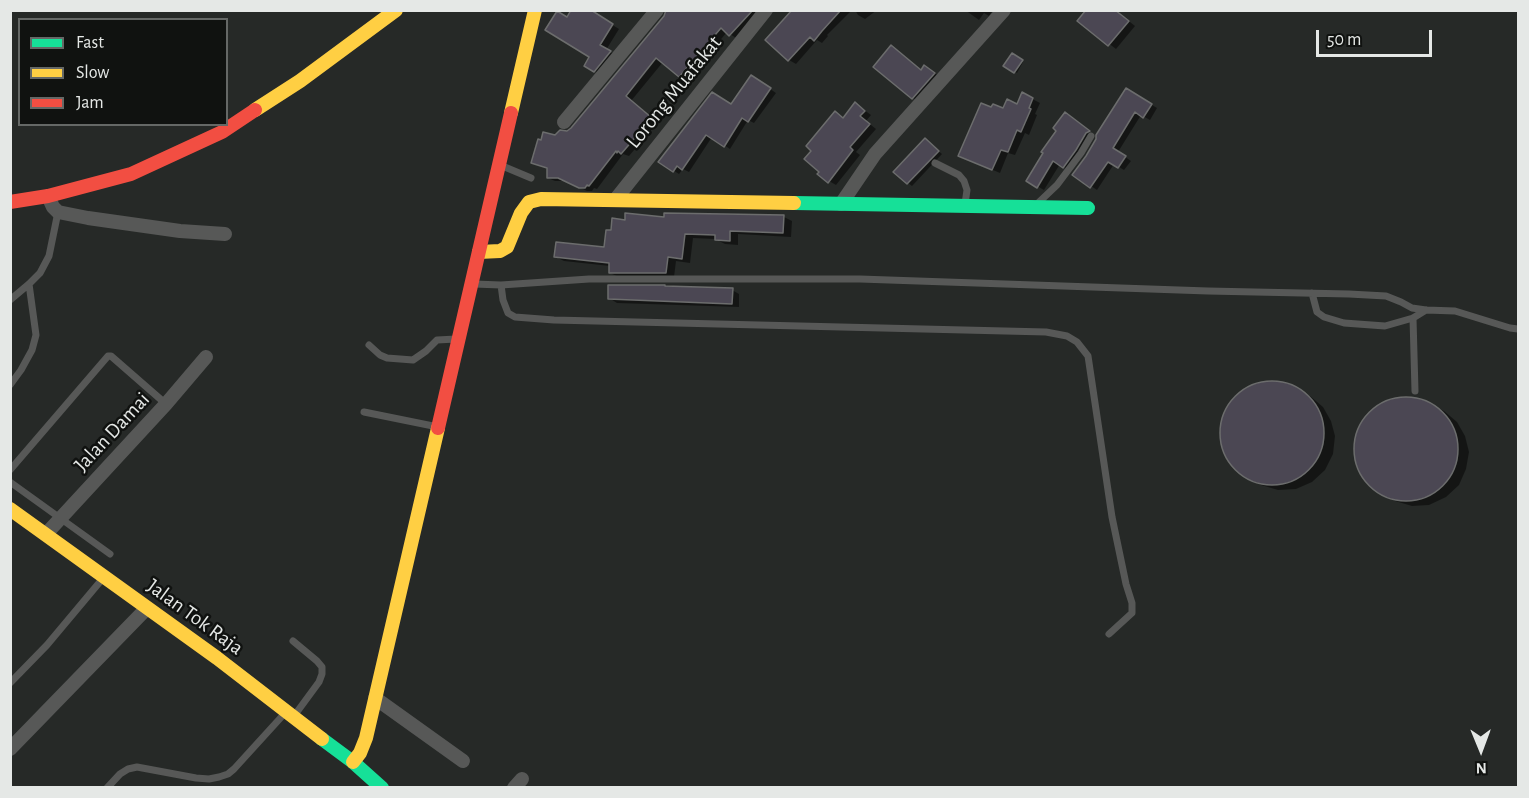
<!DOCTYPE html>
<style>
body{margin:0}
#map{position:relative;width:1529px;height:798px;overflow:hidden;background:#262927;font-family:"Alegreya Sans",sans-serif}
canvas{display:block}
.frame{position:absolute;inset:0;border:12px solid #e5e8e6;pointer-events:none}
.legend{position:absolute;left:18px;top:18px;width:210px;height:108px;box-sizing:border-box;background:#101210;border:2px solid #656866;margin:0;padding:8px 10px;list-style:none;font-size:18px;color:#e5e8e6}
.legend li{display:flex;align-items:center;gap:12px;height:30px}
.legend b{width:30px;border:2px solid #656866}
.north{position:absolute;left:1451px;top:720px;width:60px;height:60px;-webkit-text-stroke:4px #101210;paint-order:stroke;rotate:179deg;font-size:16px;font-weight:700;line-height:24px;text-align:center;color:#e5e8e6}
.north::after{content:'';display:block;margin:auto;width:21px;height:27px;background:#e5e8e6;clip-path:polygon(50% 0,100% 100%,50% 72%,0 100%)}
.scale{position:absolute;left:1316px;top:30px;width:116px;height:27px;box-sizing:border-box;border:3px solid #e5e8e6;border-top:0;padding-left:8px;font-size:18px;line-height:21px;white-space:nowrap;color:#e5e8e6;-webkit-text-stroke:4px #101210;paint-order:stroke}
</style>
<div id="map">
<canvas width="1529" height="798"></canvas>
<div class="frame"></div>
<ul class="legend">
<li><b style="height:8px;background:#16e098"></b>Fast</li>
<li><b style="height:8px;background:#ffcf43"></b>Slow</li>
<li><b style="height:8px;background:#f24e42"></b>Jam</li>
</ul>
<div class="north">N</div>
<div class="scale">50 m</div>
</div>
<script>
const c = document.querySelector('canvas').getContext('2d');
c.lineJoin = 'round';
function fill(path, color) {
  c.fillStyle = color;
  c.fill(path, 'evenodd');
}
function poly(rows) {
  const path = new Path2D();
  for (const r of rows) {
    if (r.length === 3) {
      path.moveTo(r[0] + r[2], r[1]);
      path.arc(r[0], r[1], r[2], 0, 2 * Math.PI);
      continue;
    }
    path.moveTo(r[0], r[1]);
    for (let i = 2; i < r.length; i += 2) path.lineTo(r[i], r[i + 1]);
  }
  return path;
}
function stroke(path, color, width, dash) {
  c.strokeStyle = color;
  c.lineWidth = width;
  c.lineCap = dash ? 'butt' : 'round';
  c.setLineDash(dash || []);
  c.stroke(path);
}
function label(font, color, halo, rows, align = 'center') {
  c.font = font + ' "Alegreya Sans",sans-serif';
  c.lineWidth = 5;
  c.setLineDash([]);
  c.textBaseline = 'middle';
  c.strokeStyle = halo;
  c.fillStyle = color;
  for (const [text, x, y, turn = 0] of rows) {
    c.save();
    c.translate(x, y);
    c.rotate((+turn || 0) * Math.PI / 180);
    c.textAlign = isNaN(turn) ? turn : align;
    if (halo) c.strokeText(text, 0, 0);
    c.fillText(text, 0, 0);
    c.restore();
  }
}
const shadow = poly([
 [588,10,619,29,606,50,617,56,602,75,586,66,592,56,568,19],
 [668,10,762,10,736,38,727,32,687,80,663,62,631,101,657,123,629,156,623,154,597,189,594,188,592,191,587,191,566,181,555,181,548,178,548,169,533,162,556,137,572,129,665,17],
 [794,10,852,10,827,35,828,36,822,43,817,40,796,64,789,60],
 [855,10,877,10,865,19,858,15],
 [965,10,993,10,989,16,984,13,979,20],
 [1115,10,1135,26,1116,49,1079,21],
 [892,47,922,70,932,71,941,78,920,102,913,98],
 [1012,55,1023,62,1017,73,1005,66],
 [757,80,776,93,754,123,748,120,730,149,712,137,689,172,683,169,679,174,660,162,732,106],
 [1127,90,1157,108,1150,120,1141,115,1118,152,1131,161,1124,170,1114,164,1097,190,1091,186,1087,157],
 [1023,94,1040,103,1035,114,1037,115,1029,135,1025,133,1015,155,1008,153,1000,173,967,159,1003,110,1018,105],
 [856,104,871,115,866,121,876,129,856,152,860,155,836,185,829,181,835,113,844,118],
 [1072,118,1095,135,1070,171,1060,164,1044,190,1028,181],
 [925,140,942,154,912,186,908,183],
 [784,217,792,221,791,237,738,234,738,245,725,244,715,239,693,238,690,263,676,261,674,277,619,277,610,273,610,266,564,261,556,257,605,249,613,232,626,221,665,219],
 [732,290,739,294,739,307,617,303,609,298],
 [1269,382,1285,383,1310,396,1323,407,1331,421,1335,436,1333,454,1325,470,1312,482,1296,489,1278,490,1261,485,1250,479,1235,469,1225,454,1221,437,1222,421,1228,406,1239,394,1253,386],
 [1403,398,1419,399,1444,411,1457,422,1465,436,1469,452,1466,469,1459,485,1446,497,1429,505,1412,506,1395,501,1384,495,1369,484,1359,470,1355,453,1356,437,1362,422,1373,410,1387,401]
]);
const building = poly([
 [571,10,591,10,613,24,600,45,611,51,594,72,584,66,589,57,545,30,557,11,567,17,571,10],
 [666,10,753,10,729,36,721,28,679,77,656,58,626,96,652,118,621,154,618,151,617,153,616,151,589,186,587,185,585,188,579,188,558,178,547,178,547,168,531,163,538,139,541,140,543,132,555,135,560,130,567,131,571,128,664,16,666,10],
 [792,10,841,10,822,31,814,41,810,37,788,61,765,40,792,10],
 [1086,10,1115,10,1129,21,1108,46,1077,21,1086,10],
 [891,45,921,70,924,65,935,73,912,99,873,67,891,45],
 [1012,53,1023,60,1014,73,1003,66,1012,53],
 [751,75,771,88,748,122,742,118,724,147,706,135,682,170,677,166,673,172,658,162,712,92,731,104,751,75],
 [1126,88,1152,104,1143,118,1135,112,1113,148,1126,156,1118,168,1108,162,1090,188,1072,175,1086,156,1096,139,1096,135,1126,88],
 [1022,92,1033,98,1029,108,1031,109,1021,132,1017,130,1008,152,1001,150,992,170,958,156,981,103,991,107,993,104,1003,108,1007,99,1017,104,1022,92],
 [855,102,865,111,860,116,870,124,850,147,853,150,828,183,817,174,819,172,804,159,811,151,806,146,835,111,843,118,855,102],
 [1065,112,1090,131,1086,133,1076,150,1063,168,1053,161,1037,188,1026,181,1043,153,1041,152,1056,131,1053,128,1065,112],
 [925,138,939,151,907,184,893,172,925,138],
 [625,213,664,217,664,213,784,215,783,233,730,231,730,241,715,240,715,235,685,234,682,259,668,257,666,273,609,273,609,263,554,257,556,242,604,247,606,230,611,230,612,218,625,220,625,213],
 [608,285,665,285,665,286,733,288,732,304,608,299,608,285],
 [1272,433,52],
 [1406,449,52]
]);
const lane = poly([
 [935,163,959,175,964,181,967,190,965,204],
 [500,165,531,178],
 [1037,204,1057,185,1081,153,1091,136],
 [474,284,501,285,589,279,860,279,1208,291,1349,294,1386,296,1401,302,1412,308,1426,310,1455,311,1510,328,1518,329],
 [501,285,503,300,508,313,515,317,554,320,1046,332,1067,336,1077,342,1088,356,1112,517,1126,584,1132,603,1132,613,1109,634],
 [1312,293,1317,312,1324,317,1344,323,1385,326,1413,318,1426,310],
 [10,300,29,284,40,273,49,256,58,212],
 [1413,318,1415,391],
 [369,345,380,355,387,358,413,360,426,351,437,340,456,339],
 [10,385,21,370,32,350,36,335,29,284],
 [364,412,438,427],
 [10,470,108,356,111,356,166,404],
 [10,482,110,554],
 [293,641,317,661,322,667,322,674,319,682,294,716],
 [10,683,47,645,104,577],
 [107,788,120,774,128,769,137,767,196,778,209,779,219,777,228,774,234,769,285,713]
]);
const street = poly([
 [564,122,657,10],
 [48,196,53,207,58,212,88,218,180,231,225,234],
 [615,200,766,10],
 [841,204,875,154,1004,10],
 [46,534,166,404,206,357],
 [375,698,463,761],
 [10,749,147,608],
 [514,788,522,779]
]);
const fast = poly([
 [794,203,1088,208],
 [322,739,353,762,382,788]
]);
const slow = poly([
 [255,110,300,81,396,10],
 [511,113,535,10],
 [479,252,500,251,507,247,521,213,529,202,541,199,794,203],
 [10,509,217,658,322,739],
 [353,762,360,753,366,738,438,428]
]);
const jam = poly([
 [10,202,48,196,131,174,222,132,255,110],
 [438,428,511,113]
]);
const streetNames = [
 ["Lorong Muafakat",674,92,-51],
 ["Jalan Damai",112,432,-47],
 ["Jalan Tok Raja",195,617,36]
];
fill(shadow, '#0007');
fill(building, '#4b4753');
stroke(building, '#6c6d6d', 1.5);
stroke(lane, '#575857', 7);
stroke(street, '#575857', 14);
stroke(fast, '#16e098', 14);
stroke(slow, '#ffcf43', 14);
stroke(jam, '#f24e42', 14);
label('21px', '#e5e8e6', '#101210', streetNames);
</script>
